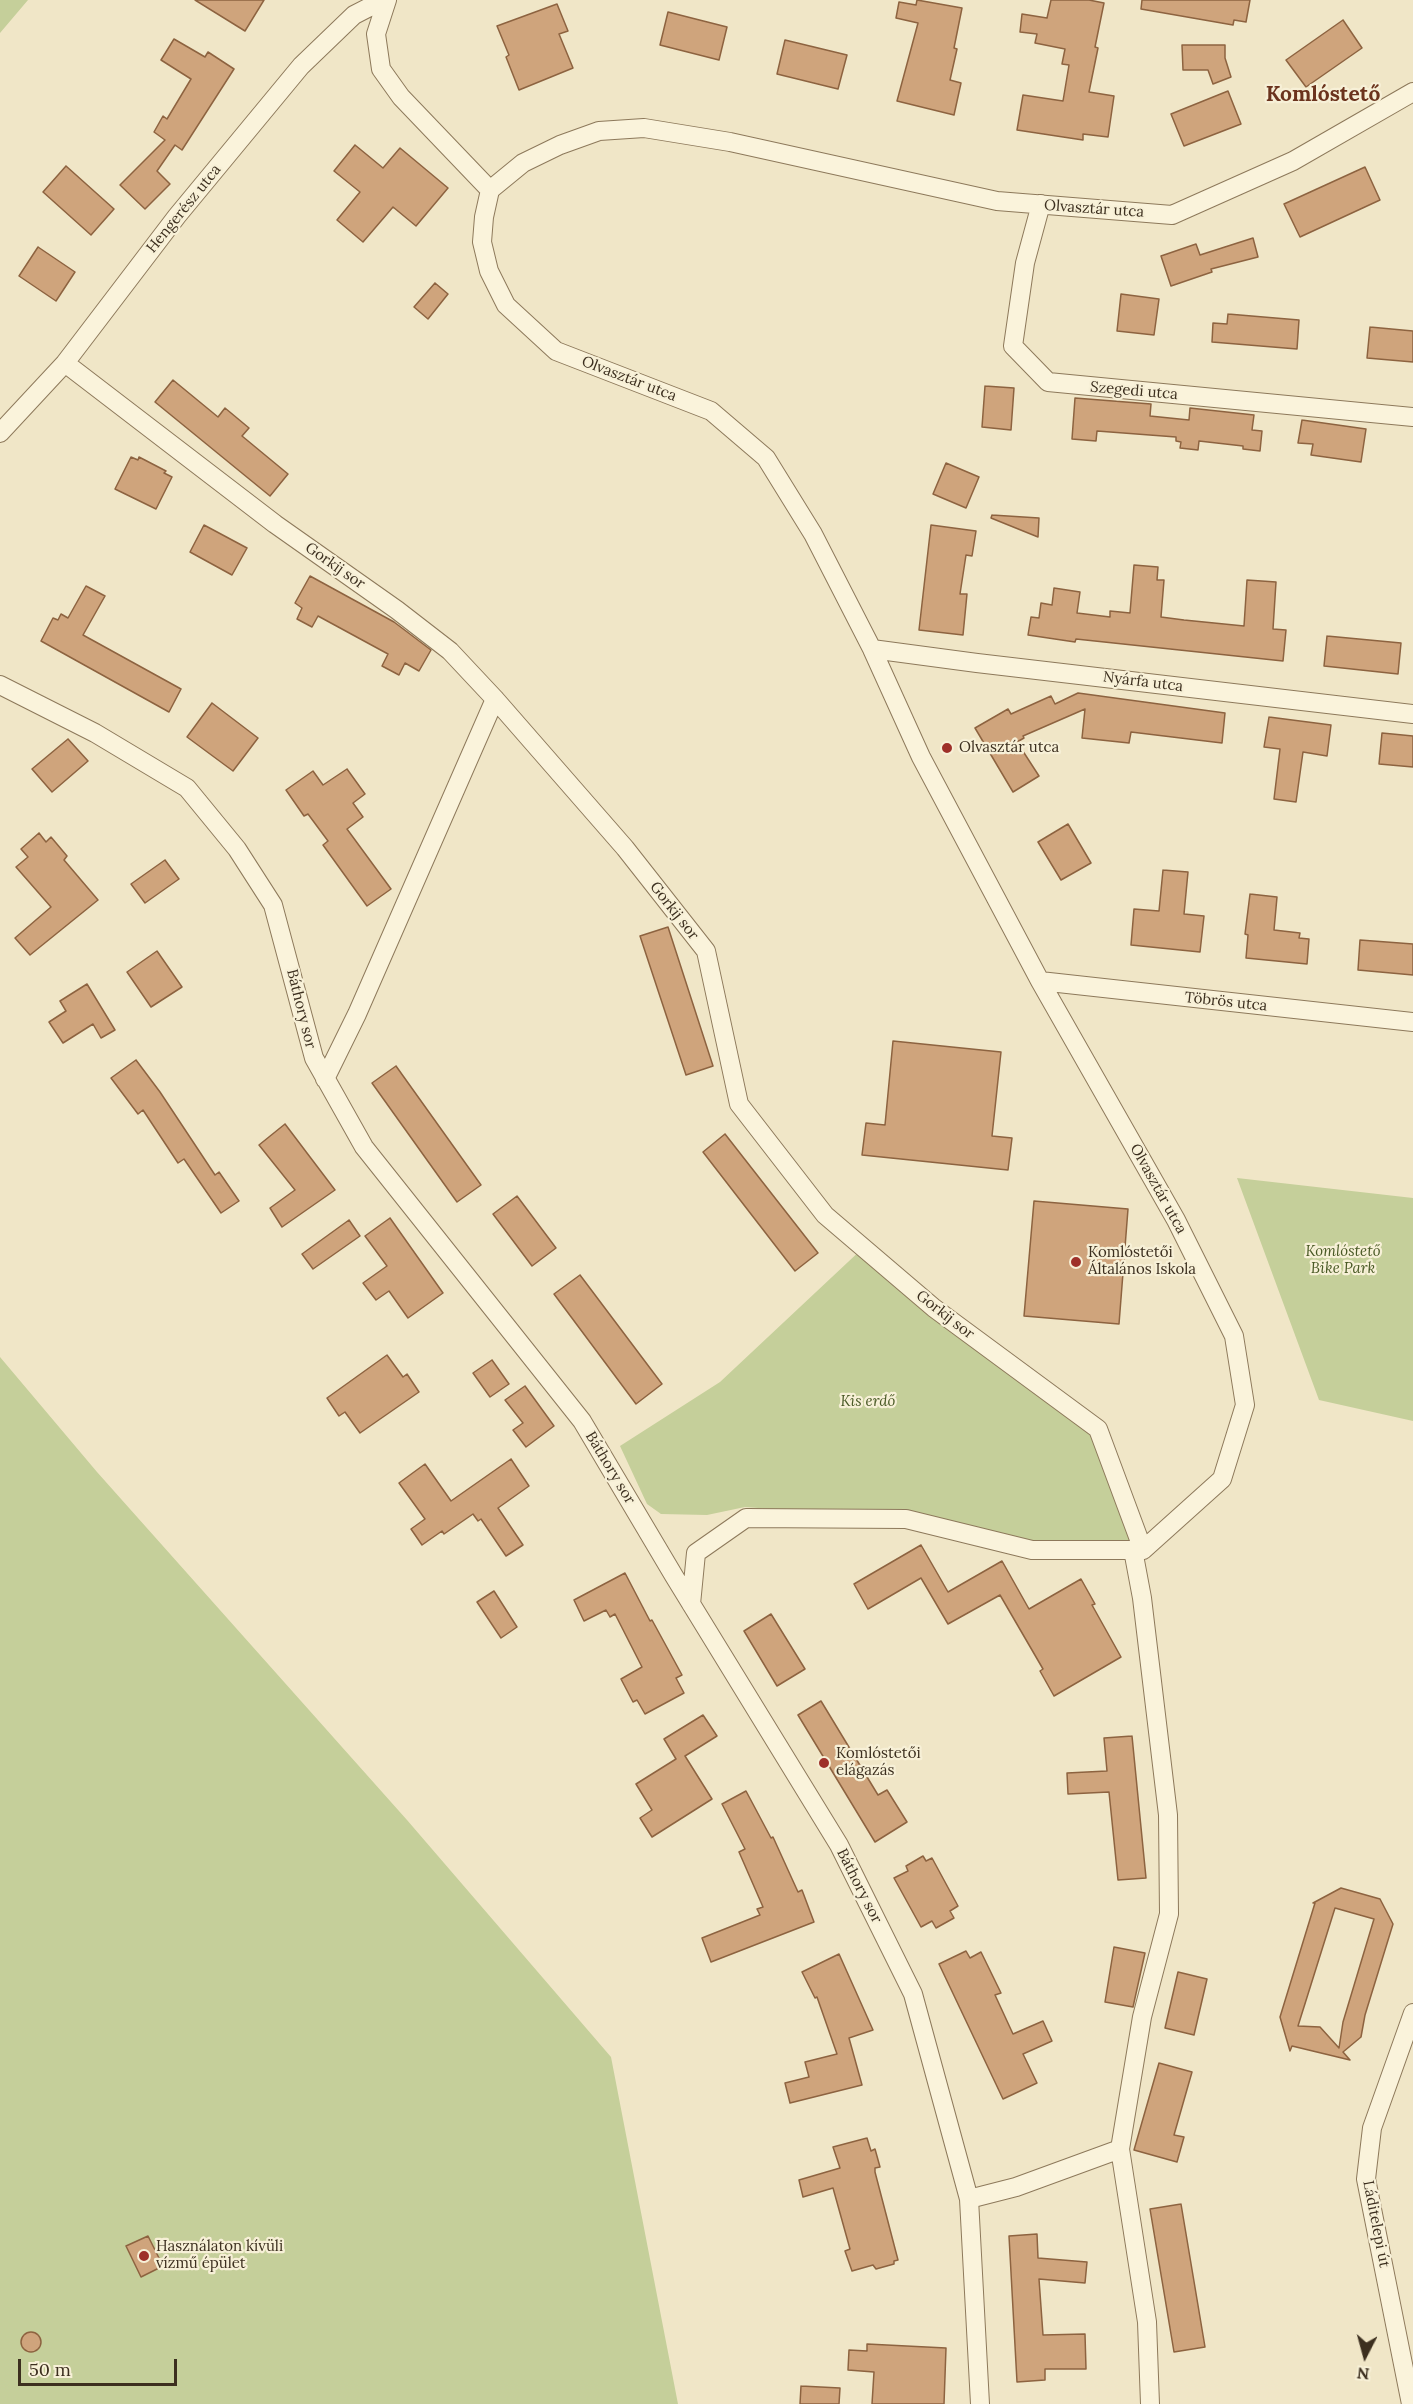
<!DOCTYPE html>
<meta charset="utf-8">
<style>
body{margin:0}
#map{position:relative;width:1413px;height:2404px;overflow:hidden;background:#f0e6c7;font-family:Lora,serif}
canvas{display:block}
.north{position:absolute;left:1335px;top:2326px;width:60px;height:60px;-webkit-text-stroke:4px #f7f0d7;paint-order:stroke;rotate:186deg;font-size:16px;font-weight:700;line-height:24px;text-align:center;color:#3c2f1f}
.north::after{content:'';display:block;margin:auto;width:21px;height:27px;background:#3c2f1f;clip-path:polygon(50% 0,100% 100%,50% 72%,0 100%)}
.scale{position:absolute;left:18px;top:2359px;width:159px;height:27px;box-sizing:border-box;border:3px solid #3c2f1f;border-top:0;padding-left:8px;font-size:18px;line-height:21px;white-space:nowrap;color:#3c2f1f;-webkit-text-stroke:4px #f7f0d7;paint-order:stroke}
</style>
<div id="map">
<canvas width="1413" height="2404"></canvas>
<div class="north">N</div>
<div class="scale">50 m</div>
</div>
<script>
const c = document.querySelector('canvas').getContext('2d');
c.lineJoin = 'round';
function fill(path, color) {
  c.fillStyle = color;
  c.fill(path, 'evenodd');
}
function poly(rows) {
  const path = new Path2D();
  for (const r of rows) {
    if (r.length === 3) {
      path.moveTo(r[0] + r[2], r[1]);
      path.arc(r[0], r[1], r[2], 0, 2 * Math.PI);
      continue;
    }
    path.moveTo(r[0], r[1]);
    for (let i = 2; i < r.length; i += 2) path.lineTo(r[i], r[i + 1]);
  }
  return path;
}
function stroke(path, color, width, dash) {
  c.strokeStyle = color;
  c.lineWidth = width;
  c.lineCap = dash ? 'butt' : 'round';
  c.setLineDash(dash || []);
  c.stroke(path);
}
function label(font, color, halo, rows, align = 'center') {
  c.font = font + ' Lora,serif';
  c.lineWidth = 4.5;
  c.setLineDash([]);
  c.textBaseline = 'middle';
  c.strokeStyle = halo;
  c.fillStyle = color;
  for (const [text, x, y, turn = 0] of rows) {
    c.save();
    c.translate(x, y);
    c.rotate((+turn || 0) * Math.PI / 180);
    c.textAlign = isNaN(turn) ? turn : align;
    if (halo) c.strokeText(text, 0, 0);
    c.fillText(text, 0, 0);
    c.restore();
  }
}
const green = poly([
 [0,0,28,0,0,33],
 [1237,1178,1413,1198,1413,1421,1319,1400],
 [864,1247,1098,1429,1133,1550,1032,1550,906,1519,745,1507,707,1515,661,1514,647,1504,620,1446,720,1382],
 [0,1357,97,1472,407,1820,611,2057,678,2404,0,2404]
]);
const building = poly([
 [195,0,264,0,245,31,195,0],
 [917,0,962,8,954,48,957,49,950,80,961,83,954,115,897,101,918,23,896,18,899,2,916,5,917,0],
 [1051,0,1089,0,1104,3,1095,47,1098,48,1089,92,1114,96,1108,137,1083,134,1083,140,1017,130,1023,95,1063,101,1069,65,1062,64,1065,49,1035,43,1037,34,1020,32,1022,14,1047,18,1051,0],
 [1142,0,1250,0,1246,22,1234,20,1233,25,1141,9,1142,0],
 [557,4,568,31,559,34,573,68,519,90,506,57,509,55,497,26,557,4],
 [668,12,727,27,719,60,660,45,668,12],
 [1343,20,1362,48,1306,87,1286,60,1343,20],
 [174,39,205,57,208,52,234,69,182,150,175,145,157,171,170,184,145,209,120,185,165,140,154,132,163,116,167,119,191,79,161,60,174,39],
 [785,40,847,55,838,89,777,74,785,40],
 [1182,45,1225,45,1225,58,1231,77,1213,84,1208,70,1183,70,1182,45],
 [1228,91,1241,124,1184,146,1171,114,1228,91],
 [355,145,383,168,400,148,448,188,416,226,393,207,363,242,337,220,360,192,334,171,355,145],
 [66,166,114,209,91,235,43,192,66,166],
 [1365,167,1380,200,1300,237,1284,204,1365,167],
 [1253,238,1258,257,1211,269,1212,272,1171,286,1161,256,1196,244,1200,255,1253,238],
 [38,247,75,272,56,301,19,276,38,247],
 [435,283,448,294,428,319,414,307,435,283],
 [1121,294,1159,299,1154,335,1117,331,1121,294],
 [1228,314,1299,320,1297,349,1212,342,1213,323,1227,324,1228,314],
 [1370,327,1413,331,1413,362,1367,358,1370,327],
 [173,380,218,417,225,408,249,428,242,436,288,474,270,496,155,402,173,380],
 [985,386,1014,388,1011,430,982,427,985,386],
 [1075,398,1151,404,1150,416,1189,420,1190,408,1254,415,1252,430,1262,431,1260,451,1243,449,1243,446,1199,441,1198,450,1180,448,1181,442,1176,441,1176,437,1097,431,1096,441,1072,439,1075,398],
 [1302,420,1366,429,1361,462,1311,455,1313,444,1298,443,1302,420],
 [131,457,138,460,139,457,166,471,164,473,172,477,156,509,115,489,131,457],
 [946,463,979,477,966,508,933,494,946,463],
 [992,515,1039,518,1038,537,991,518,992,515],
 [204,525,247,548,232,575,190,552,204,525],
 [931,525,976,531,972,556,966,555,960,594,967,594,963,635,919,630,931,525],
 [1134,565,1158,567,1157,580,1164,580,1161,617,1184,620,1244,626,1247,580,1276,582,1273,629,1286,630,1283,661,1076,639,1075,642,1028,635,1031,617,1039,618,1041,603,1052,605,1054,588,1080,592,1077,613,1110,617,1110,611,1130,613,1134,565],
 [310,576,394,622,431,650,419,671,405,663,399,675,382,666,388,654,318,616,312,627,297,619,302,608,295,603,310,576],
 [86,586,105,596,83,635,181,689,169,712,41,641,53,618,58,620,61,614,68,618,86,586],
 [1327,636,1401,643,1398,674,1324,666,1327,636],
 [1078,693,1225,713,1222,743,1131,732,1129,743,1082,738,1085,709,1023,736,1024,738,1017,742,1039,776,1013,792,975,728,1008,709,1011,714,1051,696,1055,704,1078,693],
 [212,703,258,738,233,771,187,737,212,703],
 [1269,717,1331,725,1327,756,1303,752,1296,802,1274,799,1280,749,1264,747,1269,717],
 [1382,733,1413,736,1413,767,1379,764,1382,733],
 [68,739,88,761,52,792,32,769,68,739],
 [347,769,365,794,353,803,363,817,347,829,391,889,367,906,323,845,328,841,308,814,304,816,286,790,313,771,323,785,347,769],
 [1068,824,1091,863,1061,880,1038,842,1068,824],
 [39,833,46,842,51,837,67,856,64,860,98,900,30,955,15,938,51,907,16,867,28,857,21,849,39,833],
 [165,860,179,879,145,903,131,884,165,860],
 [1163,870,1188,872,1184,914,1204,916,1200,952,1131,945,1134,909,1159,911,1163,870],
 [1250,894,1277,897,1274,930,1300,933,1299,938,1309,939,1307,964,1246,958,1248,935,1245,934,1250,894],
 [668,927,713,1066,686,1075,640,936,668,927],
 [1360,940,1413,944,1413,975,1358,970,1360,940],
 [157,951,182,987,151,1007,127,972,157,951],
 [87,984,115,1030,101,1038,93,1024,63,1043,49,1022,66,1011,60,1001,87,984],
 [893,1041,1001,1052,992,1136,1012,1138,1008,1170,862,1155,866,1123,885,1125,893,1041],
 [136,1060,160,1092,215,1175,219,1172,239,1201,221,1213,184,1159,178,1163,143,1110,138,1114,111,1078,136,1060],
 [396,1066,481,1185,457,1202,372,1083,396,1066],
 [285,1124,335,1190,282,1227,270,1208,295,1190,259,1145,285,1124],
 [725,1134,818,1253,795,1271,703,1152,725,1134],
 [517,1196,556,1248,532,1266,493,1214,517,1196],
 [1034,1201,1128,1209,1119,1324,1024,1316,1034,1201],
 [390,1218,443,1293,408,1318,389,1291,376,1300,363,1283,387,1266,365,1236,390,1218],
 [349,1220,360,1236,313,1269,302,1254,349,1220],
 [580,1275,662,1384,636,1404,554,1294,580,1275],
 [387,1355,403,1377,407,1374,419,1392,360,1433,345,1412,339,1416,327,1398,387,1355],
 [492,1360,509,1384,490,1397,473,1373,492,1360],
 [525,1386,554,1426,526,1447,513,1430,523,1423,505,1400,525,1386],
 [511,1459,529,1486,498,1508,523,1545,506,1556,481,1519,478,1521,473,1514,444,1534,442,1531,422,1545,411,1529,425,1519,399,1483,425,1464,451,1501,511,1459],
 [921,1545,948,1592,1002,1561,1029,1609,1081,1579,1095,1604,1092,1605,1121,1657,1054,1696,1040,1671,1043,1669,1000,1595,948,1624,921,1578,868,1609,854,1584,921,1545],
 [625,1573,650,1621,652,1620,682,1675,676,1678,684,1693,645,1714,637,1700,633,1702,621,1679,642,1667,615,1614,610,1617,606,1610,584,1621,574,1600,625,1573],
 [494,1591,517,1627,501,1638,477,1602,494,1591],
 [771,1614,805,1669,777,1686,744,1631,771,1614],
 [821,1701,878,1795,887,1790,907,1822,875,1842,798,1715,821,1701],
 [703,1715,717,1736,685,1756,712,1799,652,1837,640,1818,652,1810,636,1784,676,1759,664,1739,703,1715],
 [1132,1736,1146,1878,1118,1880,1109,1792,1068,1794,1067,1773,1107,1771,1104,1738,1132,1736],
 [746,1791,771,1838,773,1837,798,1892,802,1890,814,1922,711,1962,702,1938,760,1915,757,1909,763,1907,739,1852,745,1849,722,1804,746,1791],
 [923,1856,926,1861,932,1858,958,1906,950,1911,954,1918,936,1928,932,1921,921,1927,894,1878,908,1871,906,1866,923,1856],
 [1341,1888,1380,1899,1393,1924,1365,2015,1361,2037,1343,2052,1350,2060,1292,2046,1290,2051,1280,2017,1315,1903,1313,1903,1341,1888],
 [1335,1908,1374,1919,1343,2022,1339,2048,1320,2027,1298,2026,1335,1908],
 [1114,1947,1145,1953,1133,2007,1105,2002,1114,1947],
 [966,1951,970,1958,981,1952,1001,1993,995,1995,1013,2034,1043,2021,1052,2041,1023,2054,1037,2083,1003,2099,939,1964,966,1951],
 [839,1954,873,2030,849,2038,862,2085,790,2103,785,2083,809,2077,805,2062,837,2054,817,1997,815,1998,802,1972,839,1954],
 [1178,1972,1207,1979,1194,2035,1165,2028,1178,1972],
 [1159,2063,1192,2072,1174,2135,1184,2137,1177,2162,1134,2150,1159,2063],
 [867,2138,871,2151,875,2149,880,2167,875,2168,875,2172,898,2260,894,2261,894,2264,876,2269,873,2265,852,2271,845,2251,850,2249,833,2188,803,2197,799,2180,840,2168,833,2147,867,2138],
 [1181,2204,1205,2347,1174,2352,1150,2209,1181,2204],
 [1037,2234,1038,2258,1087,2262,1085,2283,1039,2279,1043,2335,1085,2334,1086,2369,1045,2369,1045,2380,1017,2382,1009,2236,1037,2234],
 [148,2236,163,2266,141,2277,126,2246,148,2236],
 [31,2342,10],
 [867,2344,946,2348,944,2404,872,2404,874,2372,848,2370,849,2350,867,2351,867,2344],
 [801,2386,840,2388,839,2404,800,2404,801,2386]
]);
const minor = poly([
 [387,0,376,34,381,69,401,97,490,190],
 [1041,204,1025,263,1013,346,1048,382,1413,417],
 [65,363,275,524,397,610,450,651,495,699,625,848,706,951,739,1104,825,1215,934,1308,1098,1429,1143,1550],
 [0,433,65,363,177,216,301,66,354,15,383,0],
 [872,649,977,663,1413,714],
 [0,685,95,733,187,788,237,849,273,905,314,1058,364,1147,582,1421,674,1576,839,1845,913,1994,969,2199,980,2404],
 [1040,981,1413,1022],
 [325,1079,357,1014,495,699],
 [1133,1550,1142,1598,1168,1815,1169,1914,1142,2017,1120,2149,1147,2322,1150,2404],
 [691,1604,696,1553,746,1518,906,1519,1032,1550,1143,1550,1222,1479,1245,1405,1234,1336,1176,1220,1040,981,921,757,872,649,813,534,766,458,711,411,556,351,506,305,489,271,482,242,484,217,490,190,523,163,560,145,599,131,644,128,730,142,997,201,1172,215,1293,161,1413,92],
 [969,2199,1016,2187,1120,2149],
 [1411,2404,1366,2179,1372,2128,1413,2013]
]);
const markers = [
 [947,748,6,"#9e3029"],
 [1076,1262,6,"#9e3029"],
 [824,1763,6,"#9e3029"],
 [144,2256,6,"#9e3029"]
];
const streetNames = [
 ["Hengerész utca",184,209,-51],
 ["Olvasztár utca",1094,209,4],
 ["Olvasztár utca",629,379,21],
 ["Szegedi utca",1134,391,5],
 ["Gorkij sor",335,566,35],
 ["Nyárfa utca",1143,682,7],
 ["Gorkij sor",674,911,52],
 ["Töbrös utca",1226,1002,6],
 ["Báthory sor",301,1009,76],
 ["Olvasztár utca",1158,1189,61],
 ["Gorkij sor",945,1315,38],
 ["Báthory sor",610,1468,59],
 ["Báthory sor",859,1886,63],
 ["Láditelepi út",1376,2224,79]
];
const poiNames = [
 ["Olvasztár utca",959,748],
 ["Komlóstetői",1088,1253],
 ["Általános Iskola",1088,1270],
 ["Komlóstetői",836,1754],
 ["elágazás",836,1771],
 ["Használaton kívüli",156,2247],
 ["vízmű épület",156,2264]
];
const parkNames = [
 ["Komlóstető",1343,1252],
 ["Bike Park",1343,1269],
 ["Kis erdő",868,1402]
];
const districtNames = [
 ["Komlóstető",1323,95]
];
fill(green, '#c5cf9a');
fill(building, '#cfa47c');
stroke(building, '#8d6340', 1.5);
stroke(minor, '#8d795b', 20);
stroke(minor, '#faf3db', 18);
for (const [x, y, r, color] of markers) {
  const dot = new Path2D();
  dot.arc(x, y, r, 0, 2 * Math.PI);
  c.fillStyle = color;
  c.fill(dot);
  stroke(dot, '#f7f0d7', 2);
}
label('15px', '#3c2f1f', '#f7f0d7', streetNames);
label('15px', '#3c2f1f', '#f7f0d7', poiNames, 'left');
label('italic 15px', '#495925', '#f7f0d7', parkNames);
label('bold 21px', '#6b331d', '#f7f0d7', districtNames);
</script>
